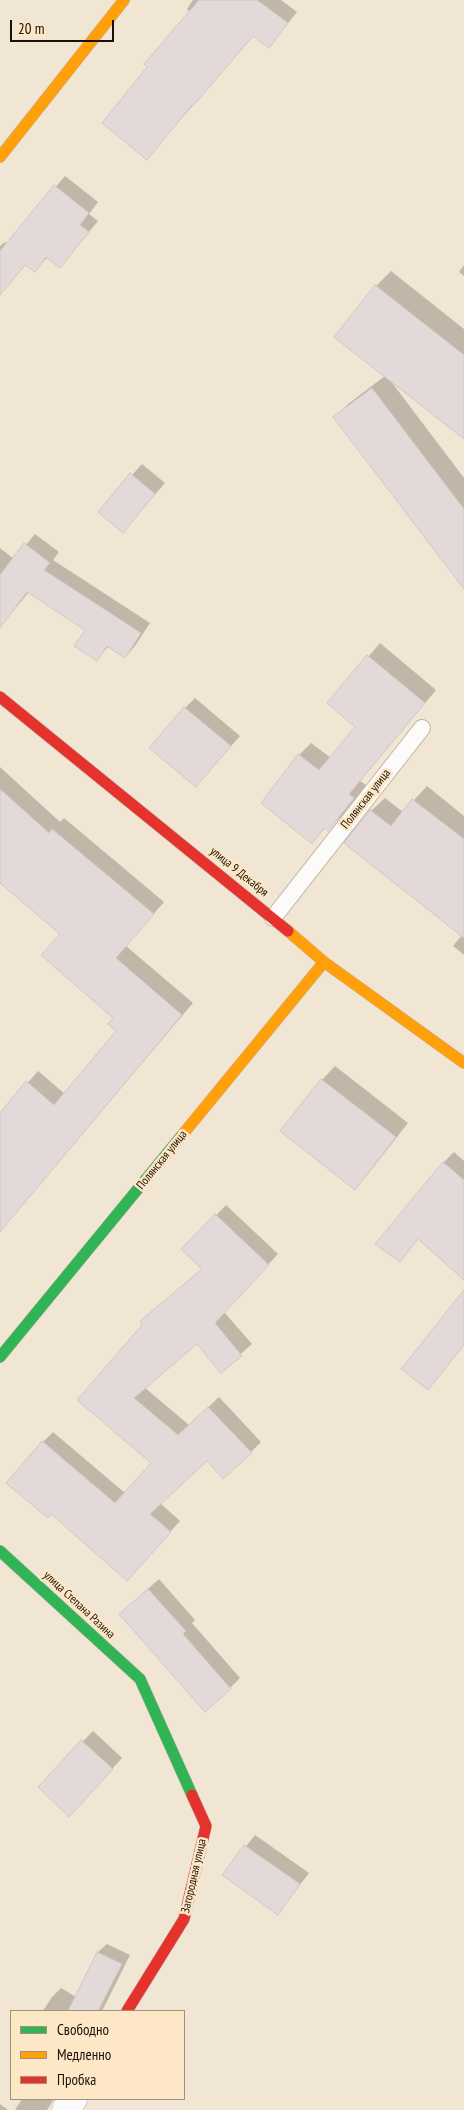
<!DOCTYPE html>
<meta charset="utf-8">
<style>
body{margin:0}
#map{position:relative;width:464px;height:2110px;overflow:hidden;background:#f1e5d4;font-family:"PT Sans Narrow",sans-serif}
canvas{display:block}
.legend{position:absolute;left:10px;top:2010px;width:175px;height:90px;box-sizing:border-box;background:#fee7c7;border:1px solid #a2917a;margin:0;padding:6px 9px;list-style:none;font-size:15px;color:#191106}
.legend li{display:flex;align-items:center;gap:10px;height:25px}
.legend b{width:25px;border:1px solid #a2917a}
.scale{position:absolute;left:10px;top:20px;width:104px;height:22px;box-sizing:border-box;border:2px solid #191106;border-top:0;padding-left:6px;font-size:15px;line-height:18px;white-space:nowrap;color:#191106;-webkit-text-stroke:4px #fee7c7;paint-order:stroke}
</style>
<div id="map">
<canvas width="464" height="2110"></canvas>
<ul class="legend">
<li><b style="height:6px;background:#30b455"></b>Свободно</li>
<li><b style="height:6px;background:#ff9f0a"></b>Медленно</li>
<li><b style="height:6px;background:#e5322d"></b>Пробка</li>
</ul>
<div class="scale">20 m</div>
</div>
<script>
const c = document.querySelector('canvas').getContext('2d');
c.lineJoin = 'round';
function fill(path, color) {
  c.fillStyle = color;
  c.fill(path, 'evenodd');
}
function poly(rows) {
  const path = new Path2D();
  for (const r of rows) {
    path.moveTo(r[0], r[1]);
    for (let i = 2; i < r.length; i += 2) path.lineTo(r[i], r[i + 1]);
  }
  return path;
}
function stroke(path, color, width, dash) {
  c.strokeStyle = color;
  c.lineWidth = width;
  c.lineCap = dash ? 'butt' : 'round';
  c.setLineDash(dash || []);
  c.stroke(path);
}
function label(font, color, halo, rows, align = 'center') {
  c.font = font + ' "PT Sans Narrow",sans-serif';
  c.lineWidth = 5;
  c.setLineDash([]);
  c.textBaseline = 'middle';
  c.strokeStyle = halo;
  c.fillStyle = color;
  for (const [text, x, y, turn = 0] of rows) {
    c.save();
    c.translate(x, y);
    c.rotate((+turn || 0) * Math.PI / 180);
    c.textAlign = isNaN(turn) ? turn : align;
    if (halo) c.strokeText(text, 0, 0);
    c.fillText(text, 0, 0);
    c.restore();
  }
}
const shadow = poly([
 [193,0,281,0,297,12,269,47,254,35,147,158,190,12,187,9],
 [65,176,98,202,89,214,98,221,60,267,48,257,34,271,26,264,0,295,0,246,5,242,7,244],
 [464,265,464,276,459,272],
 [391,271,464,329,464,438,390,380,464,478,464,587,335,417,348,404,385,376,336,337,376,286],
 [142,464,165,483,123,531,100,511],
 [35,534,59,552,53,560,150,623,135,646,125,657,109,646,97,659,86,630,29,592,4,622,0,619,0,548,14,559],
 [380,643,436,690,360,781,366,785,341,817,328,829,326,827,312,842,263,803,299,755,311,743,331,758,357,727,329,703],
 [195,698,240,736,196,786,185,708],
 [0,767,60,822,64,818,164,902,126,946,193,1003,6,1224,0,1219,0,1115,38,1071,65,1094,117,1031,115,1018,0,836],
 [427,786,464,816,464,955,453,946,462,935,371,811,385,798,403,812],
 [335,1066,408,1123,368,1174,355,1188,322,1080],
 [454,1152,464,1161,464,1277,419,1238,400,1261,443,1163],
 [226,1205,278,1254,224,1312,252,1344,221,1371,197,1343,144,1387,189,1425,219,1397,261,1442,251,1452,207,1460,160,1503,180,1521,137,1569,43,1442,53,1432,125,1493,152,1463,79,1400,144,1325,141,1321,203,1268,183,1249],
 [159,1579,195,1620,192,1623,240,1678,230,1688,131,1604],
 [93,1731,122,1758,80,1805,39,1787],
 [255,1835,309,1873,278,1913,224,1875],
 [107,1944,130,1955,102,2011,43,2011,52,1997,61,1988,76,1997,98,1952],
 [22,2099,54,2099,47,2110,15,2110],
 [0,2104,8,2110,0,2110]
]);
const building = poly([
 [199,0,257,0,288,23,269,48,253,36,193,106,192,105,147,160,102,123,147,67,144,64,199,0],
 [54,185,89,213,80,225,89,232,60,268,46,257,35,272,25,265,0,295,0,251,54,185],
 [375,285,464,355,464,439,334,337,375,285],
 [372,388,464,509,464,589,333,417,372,388],
 [130,473,155,494,123,533,98,512,130,473],
 [24,543,50,563,44,570,141,633,125,658,107,646,97,661,74,646,85,630,27,592,0,628,0,575,24,543],
 [367,655,425,703,349,794,354,798,328,831,324,828,312,844,261,803,298,754,319,770,355,727,327,703,367,655],
 [184,707,231,746,196,787,149,748,184,707],
 [0,789,49,833,52,829,154,914,116,958,182,1015,0,1232,0,1113,26,1081,54,1105,116,1031,108,1024,113,1018,41,955,60,934,0,883,0,789],
 [412,799,464,839,464,938,344,843,370,810,391,826,412,799],
 [321,1079,396,1137,355,1190,280,1131,321,1079],
 [443,1162,464,1180,464,1280,418,1239,400,1262,375,1244,443,1162],
 [215,1214,269,1265,215,1323,242,1356,221,1373,197,1344,134,1398,178,1435,208,1407,252,1453,223,1479,207,1461,150,1514,171,1532,127,1581,51,1514,48,1518,6,1483,42,1441,115,1503,151,1463,77,1400,142,1325,140,1321,202,1269,181,1249,215,1214],
 [464,1290,464,1345,428,1390,401,1369,464,1290],
 [148,1589,186,1631,183,1634,231,1689,205,1712,119,1614,148,1589],
 [81,1740,113,1769,69,1817,38,1787,81,1740],
 [244,1845,300,1884,278,1915,222,1875,244,1845],
 [97,1952,122,1964,98,2011,68,2011,97,1952]
]);
const lane = poly([
 [273,918,422,728]
]);
const street = poly([
 [66,2110,73,2099]
]);
const fast = poly([
 [0,1357,183,1134],
 [0,1551,140,1679,192,1795]
]);
const slow = poly([
 [0,157,124,0],
 [288,931,324,962,464,1063],
 [183,1134,324,962]
]);
const jam = poly([
 [0,697,288,931],
 [127,2011,184,1919,206,1826,192,1795]
]);
const streetNames = [
 ["Полянская улица",366,799,-52],
 ["улица 9 Декабря",239,872,39],
 ["Полянская улица",162,1160,-51],
 ["улица Степана Разина",79,1605,43],
 ["Загородная улица",194,1876,-77]
];
fill(shadow, '#0003');
fill(building, '#e3d9d8');
stroke(building, '#d0c7c5', 1);
stroke(lane, '#bdb4a7', 18);
stroke(street, '#bdb4a7', 29);
stroke(fast, '#bdb4a7', 12);
stroke(slow, '#bdb4a7', 12);
stroke(jam, '#bdb4a7', 12);
stroke(lane, '#fdfbf9', 16);
stroke(street, '#fdfbf9', 28);
stroke(fast, '#30b455', 11);
stroke(slow, '#ff9f0a', 11);
stroke(jam, '#e5322d', 11);
label('12px', '#191106', '#fee7c7', streetNames);
</script>
